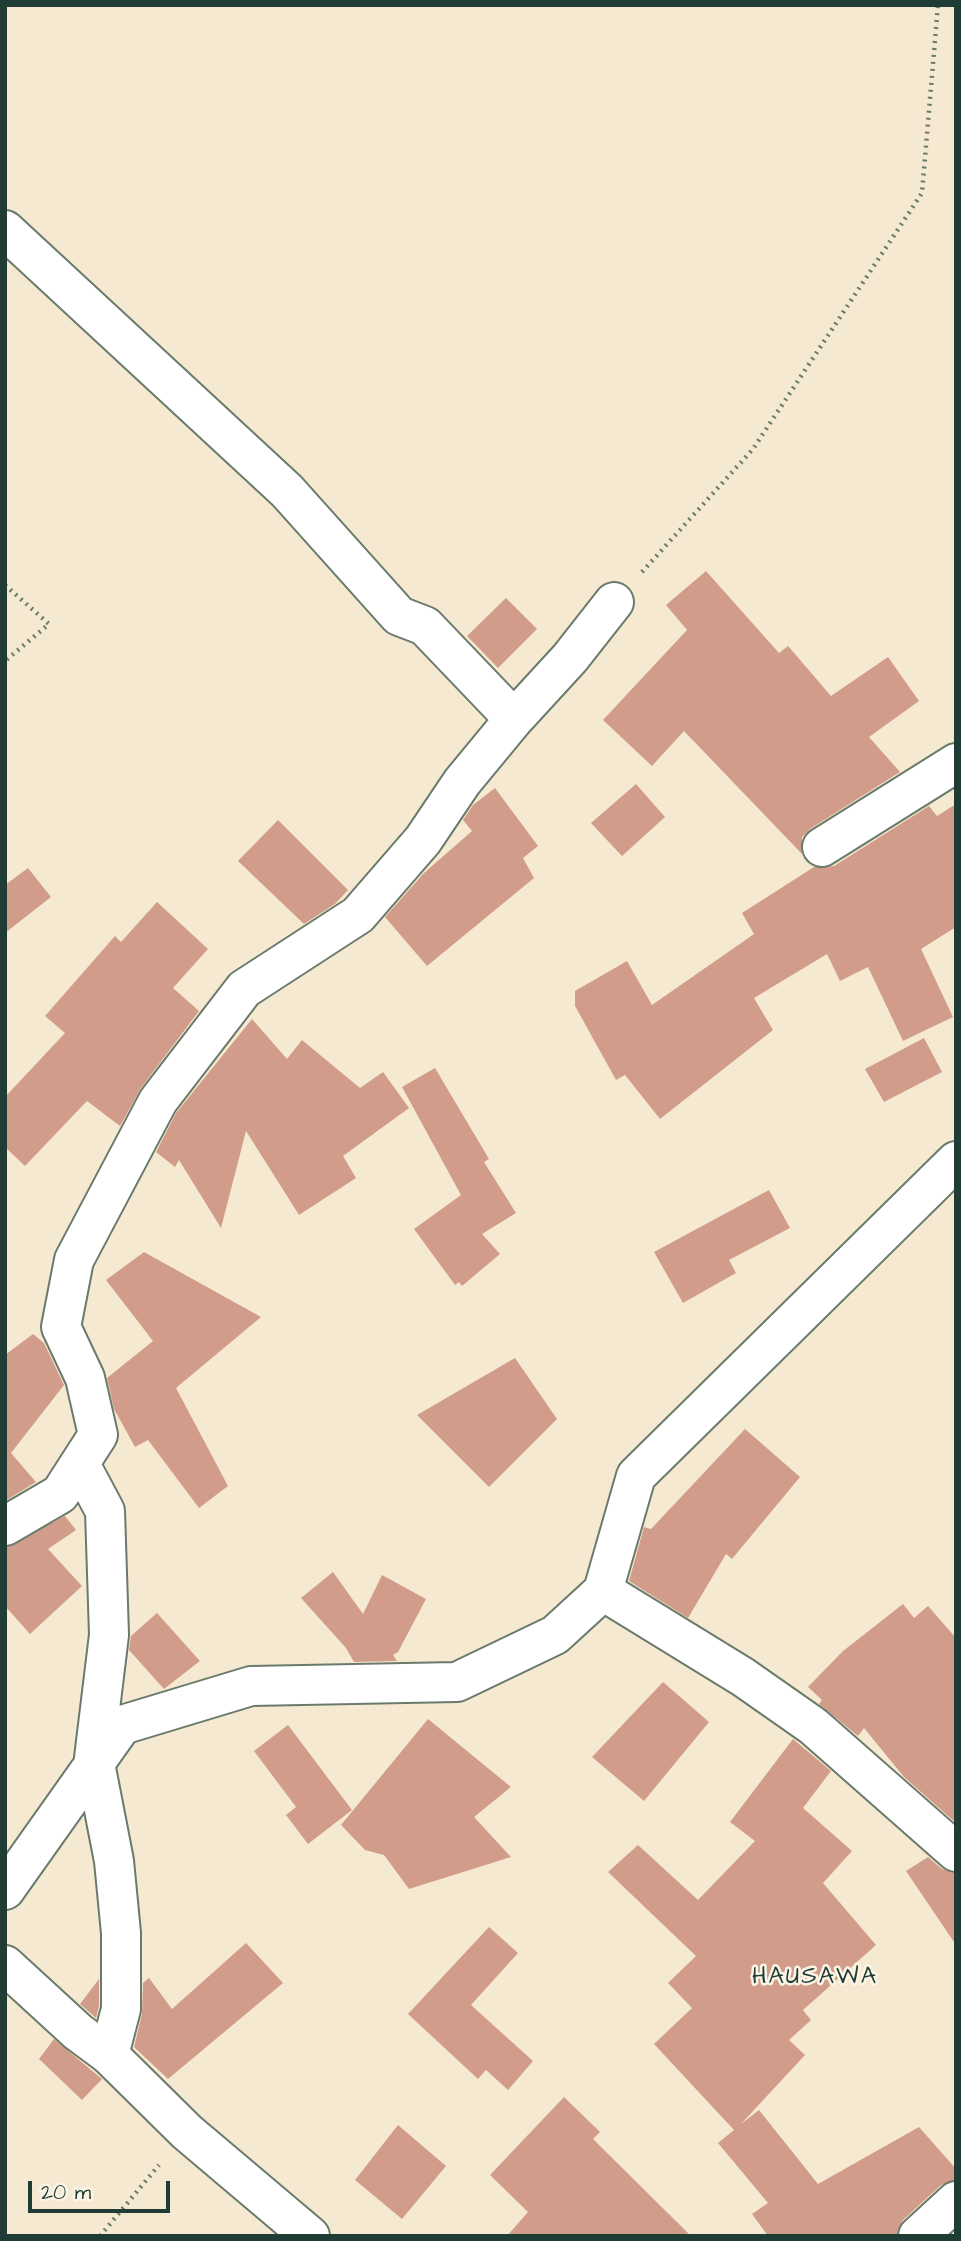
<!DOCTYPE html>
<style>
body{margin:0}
#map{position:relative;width:961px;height:2241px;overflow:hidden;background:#f5ead1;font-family:"Architects Daughter",sans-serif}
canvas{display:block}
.frame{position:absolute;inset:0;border:7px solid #1f3d34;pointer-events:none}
.scale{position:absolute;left:28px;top:2181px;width:142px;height:32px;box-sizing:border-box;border:4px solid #1f3d34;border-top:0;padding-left:9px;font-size:21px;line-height:24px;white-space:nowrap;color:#1f3d34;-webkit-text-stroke:5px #fcf5e5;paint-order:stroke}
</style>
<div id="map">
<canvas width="961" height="2241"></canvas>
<div class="frame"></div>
<div class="scale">20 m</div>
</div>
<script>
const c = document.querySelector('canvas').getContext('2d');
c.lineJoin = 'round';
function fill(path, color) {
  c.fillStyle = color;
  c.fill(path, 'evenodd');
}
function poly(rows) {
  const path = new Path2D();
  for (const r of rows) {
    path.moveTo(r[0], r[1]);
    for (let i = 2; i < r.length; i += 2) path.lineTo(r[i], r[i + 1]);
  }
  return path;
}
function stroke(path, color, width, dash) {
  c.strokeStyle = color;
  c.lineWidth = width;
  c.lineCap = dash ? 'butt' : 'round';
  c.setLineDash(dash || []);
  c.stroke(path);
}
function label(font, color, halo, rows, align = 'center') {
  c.font = font + ' "Architects Daughter",sans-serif';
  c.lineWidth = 5;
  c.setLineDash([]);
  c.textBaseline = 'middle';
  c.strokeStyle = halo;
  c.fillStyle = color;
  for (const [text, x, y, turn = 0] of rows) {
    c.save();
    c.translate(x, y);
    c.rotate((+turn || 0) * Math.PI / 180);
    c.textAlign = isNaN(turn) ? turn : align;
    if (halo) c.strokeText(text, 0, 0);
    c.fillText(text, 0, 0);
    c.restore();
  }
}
const building = poly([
 [706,571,779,653,788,646,831,696,888,657,919,701,869,737,900,772,810,829,802,837,802,854,684,731,652,766,603,720,687,630,666,605],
 [506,598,537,629,498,668,467,636],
 [636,784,665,817,622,856,591,823],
 [495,788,538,846,523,858,534,878,427,966,385,917,424,873,472,831,463,820,473,805],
 [956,804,956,927,921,949,953,1017,903,1041,868,967,840,981,827,954,754,998,773,1030,660,1119,625,1075,616,1080,575,1006,575,991,627,961,652,1005,754,934,742,913,814,867,834,866,929,806,937,816],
 [278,820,348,890,335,904,304,924,238,861],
 [28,868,51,897,5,933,5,885],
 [157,902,208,949,173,988,199,1011,141,1088,120,1126,87,1101,25,1166,5,1147,5,1097,65,1033,45,1016,115,936,121,942],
 [252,1019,287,1059,302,1040,360,1088,383,1072,409,1108,343,1156,356,1178,299,1215,246,1131,221,1228,179,1160,175,1167,156,1152,176,1113],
 [924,1038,942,1072,884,1102,865,1069],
 [435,1068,489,1159,484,1162,516,1213,482,1234,500,1254,462,1286,459,1282,455,1285,414,1229,461,1195,402,1087],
 [769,1190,790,1228,729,1260,736,1273,683,1303,654,1252],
 [144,1252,261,1317,176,1388,228,1486,199,1508,148,1440,135,1447,114,1409,107,1378,153,1341,106,1280],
 [33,1334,44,1343,64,1385,11,1453,36,1482,5,1501,5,1355],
 [515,1358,557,1419,489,1487,417,1415],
 [745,1429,800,1477,732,1559,726,1554,688,1618,629,1581,644,1527,651,1529],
 [65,1516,76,1530,48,1549,82,1586,30,1634,5,1606,5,1548],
 [333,1572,363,1614,382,1575,426,1599,398,1652,393,1655,397,1661,354,1662,346,1648,301,1598],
 [903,1604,914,1618,928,1606,956,1638,956,1823,904,1777,864,1728,858,1736,819,1704,822,1700,808,1687,843,1651],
 [157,1613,200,1661,164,1689,129,1650,131,1636],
 [663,1682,709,1722,644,1801,592,1757],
 [428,1719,511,1787,474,1817,511,1857,409,1889,384,1855,365,1850,341,1825],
 [288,1725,352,1810,308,1844,286,1815,296,1807,254,1751],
 [793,1739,831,1771,803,1808,852,1851,823,1883,876,1945,803,2010,811,2020,789,2040,805,2055,741,2124,759,2110,818,2184,919,2127,956,2169,956,2180,941,2185,903,2220,897,2236,768,2236,752,2214,768,2203,718,2143,734,2130,654,2044,692,2008,668,1983,696,1956,608,1872,638,1845,698,1900,755,1841,730,1822],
 [928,1857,942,1869,956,1873,956,1945,906,1871],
 [489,1927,518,1953,471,2005,533,2061,508,2090,486,2070,478,2079,408,2014],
 [246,1943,283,1983,168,2079,134,2047,142,2014,143,1983,149,1978,172,2009],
 [99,1979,99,2006,96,2018,80,2004],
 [54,2039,102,2079,82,2100,39,2059],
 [564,2097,600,2132,593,2139,691,2236,507,2236,528,2212,490,2175],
 [398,2125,446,2166,402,2219,355,2180]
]);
const path = poly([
 [642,572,753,449,922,193,938,5],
 [5,585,49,624,5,661],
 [100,2236,159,2165]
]);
const street = poly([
 [5,230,287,491,399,616,425,626,514,719],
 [822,847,956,763],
 [80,1464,105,1511,109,1635,94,1758,114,1861,121,1933,121,2009,109,2055],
 [5,1526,60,1494,98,1435,85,1378,61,1327,74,1260,158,1101,244,989,358,915,423,840,462,782,514,719,570,658,614,602],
 [603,1591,743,1677,813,1726,956,1852],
 [5,1890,122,1725,251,1686,457,1682,555,1635,603,1591,636,1476,956,1161],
 [918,2236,956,2201]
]);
const secondary = poly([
 [5,1965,78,2032,109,2055,187,2132,310,2236]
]);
const quarterNames = [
 ["HAUSAWA",815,1978]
];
fill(building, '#d29c8b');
stroke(street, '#6a7a6b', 42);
stroke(secondary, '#6a7a6b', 42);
stroke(path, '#6a7a6b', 4.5, [2, 5]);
stroke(street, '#fff', 38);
stroke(secondary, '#fff', 38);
c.letterSpacing = '2px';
label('24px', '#1f3d34', '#fcf5e5', quarterNames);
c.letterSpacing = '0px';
</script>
